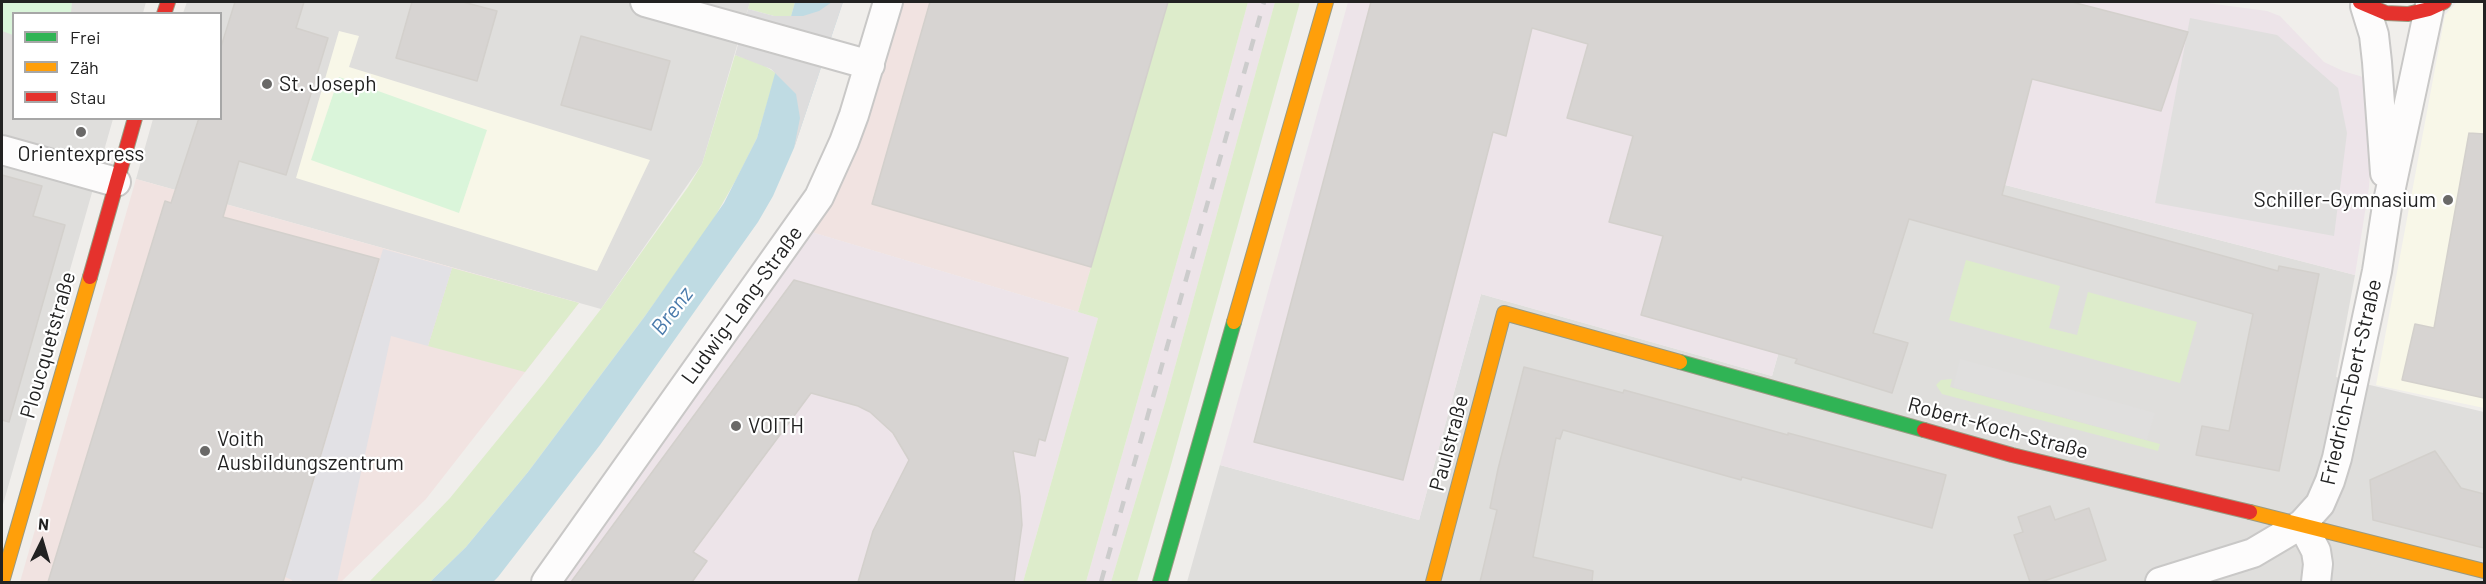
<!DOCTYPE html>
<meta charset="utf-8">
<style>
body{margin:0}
#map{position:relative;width:2486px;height:584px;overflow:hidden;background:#f0eeeb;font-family:Barlow,sans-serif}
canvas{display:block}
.frame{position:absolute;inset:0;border:3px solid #222;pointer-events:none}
.legend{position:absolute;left:12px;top:12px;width:210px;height:108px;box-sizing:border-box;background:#fff;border:2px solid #a7a7a7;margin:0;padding:8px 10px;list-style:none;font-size:18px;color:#222}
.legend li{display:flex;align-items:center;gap:12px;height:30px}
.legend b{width:30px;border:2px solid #a7a7a7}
.north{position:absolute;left:12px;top:512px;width:60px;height:60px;-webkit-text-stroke:4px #fff;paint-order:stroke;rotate:5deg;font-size:16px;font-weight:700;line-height:24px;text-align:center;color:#222}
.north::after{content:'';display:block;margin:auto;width:21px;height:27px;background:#222;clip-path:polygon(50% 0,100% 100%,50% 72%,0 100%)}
</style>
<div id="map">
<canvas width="2486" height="584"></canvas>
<div class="frame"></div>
<ul class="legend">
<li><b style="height:8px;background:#30b455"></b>Frei</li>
<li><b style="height:8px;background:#ff9f0a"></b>Zäh</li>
<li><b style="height:8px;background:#e5322d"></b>Stau</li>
</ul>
<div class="north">N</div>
</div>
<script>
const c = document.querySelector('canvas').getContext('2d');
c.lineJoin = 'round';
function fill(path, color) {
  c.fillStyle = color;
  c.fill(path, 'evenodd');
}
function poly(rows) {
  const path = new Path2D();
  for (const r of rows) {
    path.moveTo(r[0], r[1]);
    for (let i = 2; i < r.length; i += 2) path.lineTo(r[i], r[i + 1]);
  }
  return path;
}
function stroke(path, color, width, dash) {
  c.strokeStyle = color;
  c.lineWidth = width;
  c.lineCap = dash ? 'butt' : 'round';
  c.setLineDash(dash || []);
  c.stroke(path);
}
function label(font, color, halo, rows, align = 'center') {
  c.font = font + ' Barlow,sans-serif';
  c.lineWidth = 4.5;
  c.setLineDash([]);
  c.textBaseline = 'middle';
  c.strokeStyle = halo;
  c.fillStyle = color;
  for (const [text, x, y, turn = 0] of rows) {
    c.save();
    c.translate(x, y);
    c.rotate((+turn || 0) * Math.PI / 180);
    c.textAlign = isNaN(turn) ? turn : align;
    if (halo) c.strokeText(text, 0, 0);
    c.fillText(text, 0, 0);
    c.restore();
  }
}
const residential = poly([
 [2,2,146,2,143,13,14,14,14,118,113,119,2,508],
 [187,2,750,2,702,164,601,309,136,179,153,119,220,118,220,14,183,13],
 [1838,142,2355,275,2336,377,2484,412,2484,582,1187,582,1220,465,1419,520,1481,294,1772,376]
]);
const commercial = poly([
 [903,2,1168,2,1078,312,808,231,862,133,874,100],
 [136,179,579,303,426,499,341,582,20,582]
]);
const industrial = poly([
 [1248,2,1275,2,1165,403,1111,582,1086,582,1192,208],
 [1348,2,2200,2,2267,11,2280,16,2324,62,2343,71,2363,77,2370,119,2371,153,2369,187,2355,275,1838,142,1772,376,1481,294,1419,520,1220,465],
 [808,231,1098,318,1023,582,555,582]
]);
const education = poly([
 [2457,2,2484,3,2484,408,2376,385,2445,15],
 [339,31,359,36,349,67,650,160,597,271,296,178]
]);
const grass = poly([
 [750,2,795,2,791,17,774,16,748,9],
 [1168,2,1248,2,1192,208,1086,582,1023,582,1098,318,1078,312],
 [1275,2,1300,2,1169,472,1137,582,1111,582,1165,403],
 [735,55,760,63,776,73,757,138,737,178,709,227,645,316,528,472,466,547,430,582,369,582,450,498,544,383,601,309,688,187,702,164],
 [1966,260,2060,286,2049,328,2077,335,2088,292,2197,322,2180,383,1949,320],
 [452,268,579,303,525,372,428,346],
 [1952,379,1950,387,2160,444,2158,451,1942,394,1936,385,1941,380]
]);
const park = poly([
 [2,2,72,2,71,13,14,14,13,35,2,31],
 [339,77,487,130,459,213,311,160]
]);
const parking = poly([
 [2190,18,2277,35,2338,88,2347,133,2334,236,2155,203],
 [1960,359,2155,413,2147,440,1953,387]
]);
const plaza = poly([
 [383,249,452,268,428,346,391,336,337,582,292,582,292,580,285,577]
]);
const water = poly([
 [795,2,843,2,794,148,773,196,758,222,600,445,498,577,493,582,430,582,466,547,528,472,645,316,724,203,757,138]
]);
const pier = poly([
 [832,2,843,2,794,148,800,118,796,94,771,69,735,55,748,9,774,16,803,16,819,11]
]);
const building = poly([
 [235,2,304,2,296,28,328,38,286,175,239,161,223,217,379,259,283,582,48,582,165,201,171,203,199,118,220,118,220,50,235,2],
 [412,2,463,2,497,11,477,81,396,58,412,2],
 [930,2,1168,2,1091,267,872,204,930,2],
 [1371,2,2072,2,2188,32,2161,111,2032,79,2002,195,2278,271,2279,266,2319,274,2279,471,2196,455,2202,426,2229,431,2253,314,1909,219,1873,333,1908,343,1892,393,1795,363,1797,359,1641,315,1663,236,1609,222,1633,136,1567,118,1588,44,1532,28,1506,136,1493,132,1403,480,1254,442,1371,2],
 [581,36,670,61,651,130,561,105,581,36],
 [2469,133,2484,134,2484,398,2402,380,2415,324,2434,328,2469,133],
 [2,175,42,186,33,216,65,225,9,422,2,420,2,175],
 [794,280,1068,358,1045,441,1039,439,1035,456,1013,451,1020,496,1022,525,1014,582,858,582,873,531,909,460,893,433,870,412,858,406,811,393,693,552,707,561,692,582,571,582,794,280],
 [1524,367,1623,393,1624,390,1788,435,1788,433,1946,475,1932,528,1742,477,1741,480,1563,430,1560,439,1556,438,1533,557,1593,571,1592,582,1480,582,1497,510,1490,508,1498,469,1524,367],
 [2435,451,2461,488,2484,494,2484,548,2373,520,2370,480,2435,451],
 [2050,506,2055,520,2089,508,2106,560,2041,582,2030,582,2014,535,2023,532,2018,517,2050,506]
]);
const street = poly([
 [645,2,870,65],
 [2365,6,2374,35,2377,62,2385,173],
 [2,150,116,182],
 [2302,524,2316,551,2318,564,2316,582],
 [546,582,819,197,844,142,854,115,888,2],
 [2160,582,2253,553,2302,524,2320,504,2330,481,2337,458,2377,271,2387,206,2429,9]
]);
const fast = poly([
 [1680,362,1924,430],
 [1160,582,1234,322]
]);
const slow = poly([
 [1234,322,1326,2],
 [2250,512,2484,571],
 [2,582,90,277],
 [1433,582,1504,313,1680,362]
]);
const jam = poly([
 [2360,2,2386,13,2408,14,2429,9,2444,2],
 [164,14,168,2],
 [90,277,135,118],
 [1924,430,2012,455,2250,512]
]);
const rail = poly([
 [1101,582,1264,2]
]);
const markers = [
 [267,84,6,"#6a6968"],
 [81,132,6,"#6a6968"],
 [2448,200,6,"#6a6968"],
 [736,426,6,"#6a6968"],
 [205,451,6,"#6a6968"]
];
const poiNames = [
 ["St. Joseph",279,84],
 ["Orientexpress",81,154,"center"],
 ["Schiller-Gymnasium",2436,200,"right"],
 ["VOITH",748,426],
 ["Voith",217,439],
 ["Ausbildungszentrum",217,463]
];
const streetNames = [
 ["Ludwig-Lang-Straße",742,305,-54],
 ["Ploucquetstraße",48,345,-74],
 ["Friedrich-Ebert-Straße",2351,382,-77],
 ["Robert-Koch-Straße",1998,428,15],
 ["Paulstraße",1449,443,-75]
];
const waterNames = [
 ["Brenz",672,311,-53]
];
fill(residential, '#dfdedc');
fill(commercial, '#f1e3e1');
fill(industrial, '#ede4e9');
fill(education, '#f8f7e8');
fill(grass, '#ddeccb');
fill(park, '#daf5da');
fill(parking, '#e0dfde');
fill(plaza, '#e2e1e5');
fill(water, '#bfdbe3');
fill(pier, '#dedddd');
fill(building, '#d7d4d2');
stroke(building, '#d3d0cc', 1.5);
stroke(street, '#c9c8c7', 32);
stroke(fast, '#999a82', 16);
stroke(slow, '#999a82', 16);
stroke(jam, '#999a82', 16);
stroke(street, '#fdfcfc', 28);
stroke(fast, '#30b455', 14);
stroke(slow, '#ff9f0a', 14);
stroke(jam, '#e5322d', 14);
stroke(rail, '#ccc', 4.5, [12, 12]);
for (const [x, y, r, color] of markers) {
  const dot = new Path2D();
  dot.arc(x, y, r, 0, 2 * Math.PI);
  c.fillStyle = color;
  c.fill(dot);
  stroke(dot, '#fff', 2);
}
label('21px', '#222', '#fff', poiNames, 'left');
label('21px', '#222', '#fff', streetNames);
label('italic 22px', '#4a7aab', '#fff', waterNames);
</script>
